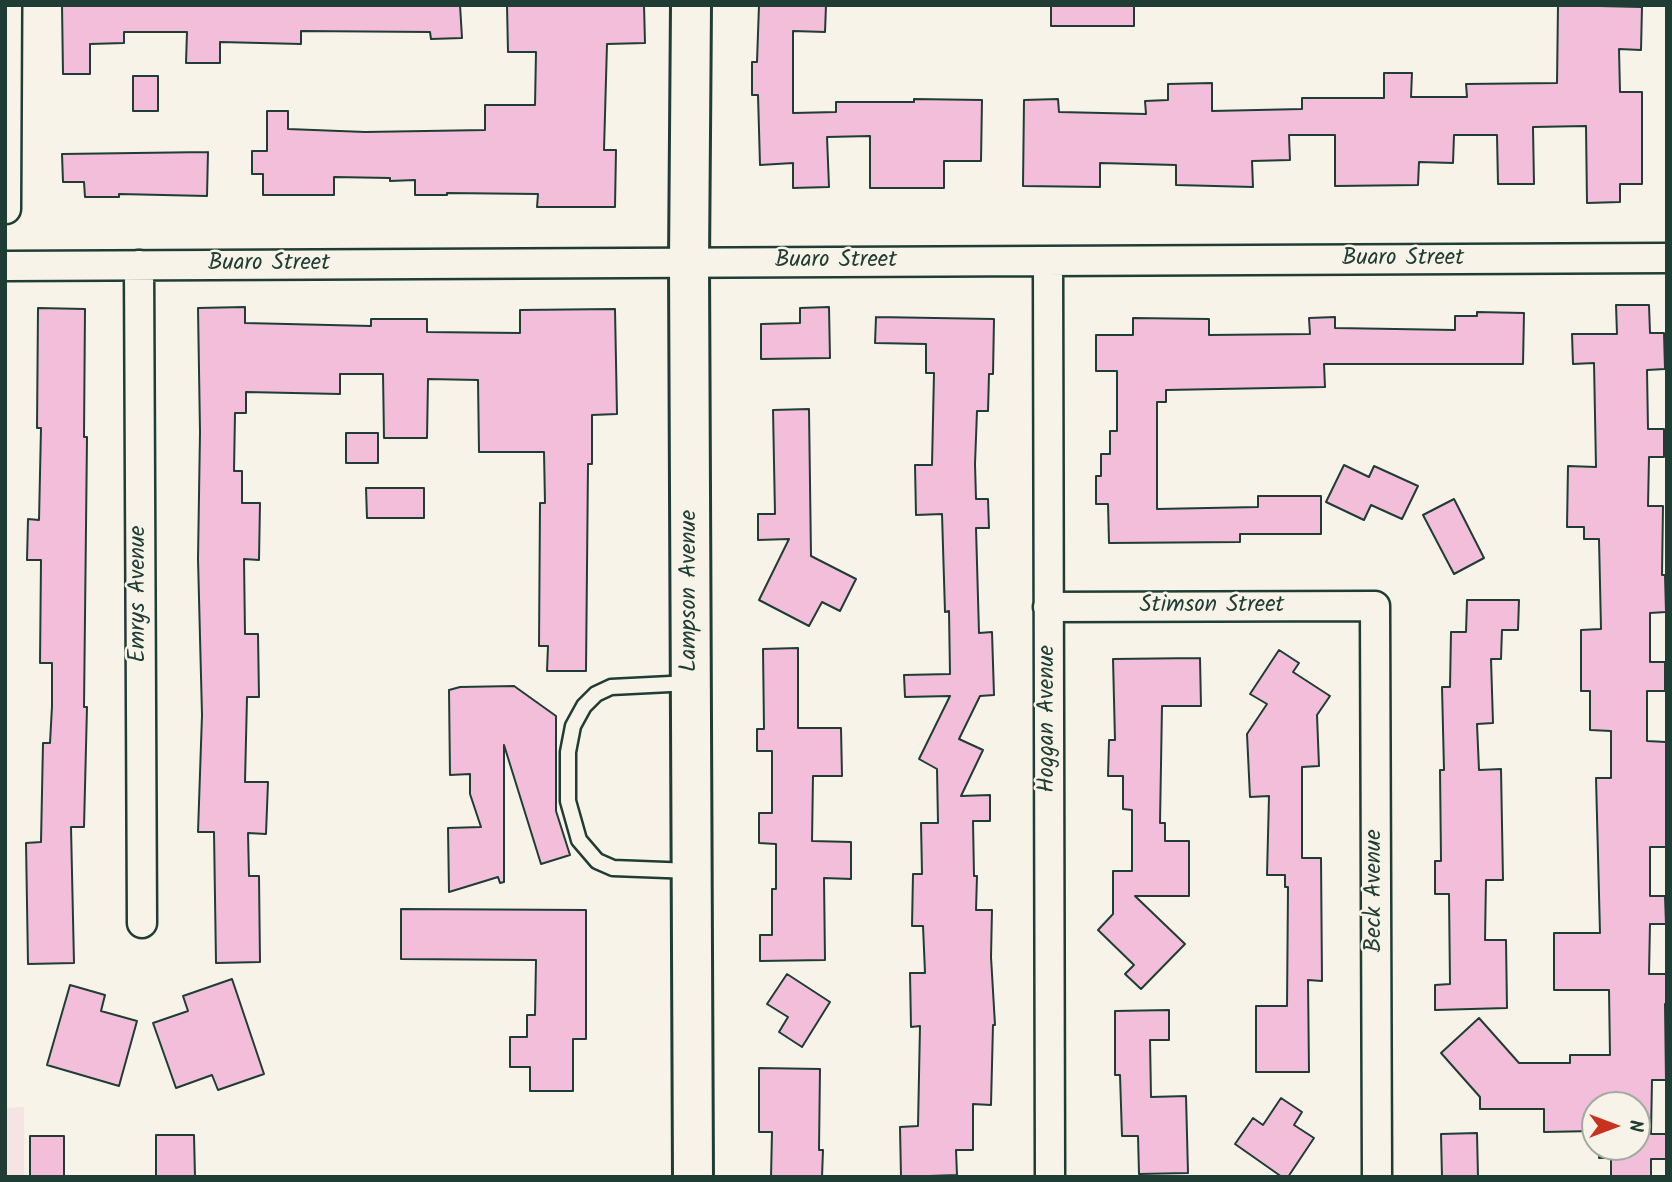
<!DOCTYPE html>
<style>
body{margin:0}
#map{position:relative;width:1672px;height:1182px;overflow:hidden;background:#f7f3e8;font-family:Kalam,sans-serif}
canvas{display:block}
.frame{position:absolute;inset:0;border:7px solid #1f3d34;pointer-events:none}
.north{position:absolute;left:1581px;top:1091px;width:70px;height:70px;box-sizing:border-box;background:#f7f3e8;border:2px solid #a1aaa0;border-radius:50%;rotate:90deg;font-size:19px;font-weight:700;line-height:28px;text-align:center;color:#1f3d34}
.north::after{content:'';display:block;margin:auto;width:24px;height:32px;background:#c8321e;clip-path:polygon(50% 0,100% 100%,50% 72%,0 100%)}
</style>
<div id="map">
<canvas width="1672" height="1182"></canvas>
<div class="frame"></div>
<div class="north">N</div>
</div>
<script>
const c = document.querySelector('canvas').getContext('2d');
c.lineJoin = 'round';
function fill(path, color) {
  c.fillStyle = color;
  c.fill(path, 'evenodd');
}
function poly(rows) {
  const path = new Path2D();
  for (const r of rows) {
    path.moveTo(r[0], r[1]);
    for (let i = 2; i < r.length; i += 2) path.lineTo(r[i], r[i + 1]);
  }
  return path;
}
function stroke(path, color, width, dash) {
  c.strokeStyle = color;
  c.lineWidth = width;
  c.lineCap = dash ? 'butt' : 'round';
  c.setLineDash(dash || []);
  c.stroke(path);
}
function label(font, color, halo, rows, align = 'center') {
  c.font = font + ' Kalam,sans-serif';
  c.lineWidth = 5;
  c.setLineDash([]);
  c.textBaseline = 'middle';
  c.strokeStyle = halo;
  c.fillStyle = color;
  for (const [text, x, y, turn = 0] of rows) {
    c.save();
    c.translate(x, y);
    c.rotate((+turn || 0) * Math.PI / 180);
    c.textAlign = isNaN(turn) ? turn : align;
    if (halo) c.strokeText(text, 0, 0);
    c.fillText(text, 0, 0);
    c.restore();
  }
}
const built = poly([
 [24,1107,24,1177,5,1177,5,1108]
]);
const building = poly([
 [62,5,460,5,462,38,431,39,430,32,301,31,301,44,220,42,220,63,186,63,187,32,124,32,124,43,90,44,90,74,63,74,62,5],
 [507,5,644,5,645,43,607,44,604,150,616,150,615,207,537,207,538,194,447,193,447,195,415,195,415,180,390,181,390,178,334,177,334,195,263,195,263,174,252,174,252,151,267,151,267,111,288,111,288,129,365,132,485,130,485,105,535,105,536,52,508,52,507,5],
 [759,5,826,5,825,32,793,31,793,113,836,112,836,102,914,102,914,99,982,100,981,161,944,161,944,188,870,188,870,136,827,137,829,187,793,188,793,163,760,165,758,95,752,95,752,62,757,62,759,5],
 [1051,5,1134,5,1134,26,1051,26,1051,5],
 [1558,5,1642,7,1641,50,1619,49,1620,92,1642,92,1642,184,1620,184,1620,202,1587,203,1586,126,1533,127,1534,184,1498,184,1497,135,1454,135,1453,163,1419,162,1418,185,1335,186,1335,135,1289,135,1290,160,1252,161,1253,187,1176,185,1176,165,1100,163,1100,187,1023,186,1024,100,1058,99,1059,112,1146,114,1145,101,1168,100,1168,84,1212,83,1212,111,1302,109,1302,98,1384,98,1384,73,1412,73,1411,97,1467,97,1466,84,1557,83,1558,5],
 [133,76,158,76,158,111,133,111,133,76],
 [208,152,207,196,119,194,119,197,85,197,84,182,63,182,62,154,208,152],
 [1616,305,1649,305,1650,333,1664,333,1665,369,1647,370,1648,429,1664,429,1664,457,1649,457,1648,506,1663,506,1662,575,1665,575,1666,612,1650,613,1650,662,1665,662,1665,691,1647,691,1647,741,1666,742,1667,847,1650,847,1650,896,1665,896,1666,924,1650,924,1649,974,1667,974,1667,1004,1665,1004,1666,1080,1652,1080,1651,1134,1667,1134,1667,1159,1651,1159,1651,1177,1611,1177,1611,1158,1599,1158,1600,1147,1637,1147,1637,1105,1595,1105,1595,1131,1544,1132,1544,1109,1480,1109,1480,1097,1441,1053,1479,1018,1519,1063,1570,1063,1570,1055,1610,1055,1609,990,1554,990,1554,933,1600,933,1596,778,1611,778,1611,731,1590,730,1590,691,1581,691,1581,630,1601,629,1599,539,1584,539,1584,527,1567,527,1568,466,1596,467,1594,363,1573,364,1572,334,1617,334,1616,305],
 [245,307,245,323,371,326,371,319,427,319,427,332,520,333,520,310,615,309,617,414,592,415,592,464,588,464,586,671,547,671,548,646,539,646,540,503,545,503,544,452,479,452,478,380,428,379,427,438,384,438,383,374,340,374,340,394,246,392,246,413,235,413,234,471,242,471,242,503,260,503,259,560,244,559,245,634,258,634,259,697,247,697,245,782,268,782,266,834,248,833,249,876,259,876,260,962,216,963,214,832,198,832,202,715,198,559,200,432,198,308,245,307],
 [829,307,830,358,761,359,761,324,800,323,800,308,829,307],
 [38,308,85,309,84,437,87,437,84,707,87,707,84,827,71,827,74,963,28,964,26,843,41,842,43,743,50,743,52,706,52,663,40,663,41,560,27,560,28,519,39,520,41,428,37,428,38,308],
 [1477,312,1524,313,1523,364,1324,364,1325,387,1166,390,1166,402,1157,402,1157,509,1258,507,1258,496,1321,496,1321,534,1240,534,1240,542,1109,543,1108,504,1096,504,1096,476,1101,476,1101,454,1110,454,1110,431,1117,431,1117,371,1096,371,1096,335,1133,335,1133,318,1209,319,1209,335,1310,334,1309,318,1335,317,1335,328,1455,330,1455,316,1477,316,1477,312],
 [876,317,994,319,993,374,989,374,988,411,977,411,975,464,976,499,988,499,989,528,976,528,979,633,992,632,994,695,980,696,959,739,983,750,961,796,990,795,990,821,973,821,974,876,977,876,976,910,992,910,991,957,995,1025,993,1025,991,1105,973,1104,973,1150,956,1150,957,1175,901,1177,900,1127,918,1126,920,1026,911,1027,910,973,925,973,923,926,912,926,913,874,922,874,921,823,938,823,937,769,919,759,950,696,905,697,904,675,950,674,949,611,945,612,942,514,916,515,915,465,932,465,934,373,926,373,926,344,875,343,876,317],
 [809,409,811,556,856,579,840,611,822,602,809,626,759,600,789,539,758,540,758,514,775,514,773,410,809,409],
 [346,433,378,433,378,463,346,463,346,433],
 [1344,465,1369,477,1374,466,1418,486,1402,519,1371,505,1364,520,1326,502,1344,465],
 [366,488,424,488,424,518,367,518,366,488],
 [1454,499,1484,558,1454,574,1423,515,1454,499],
 [1467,600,1519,600,1518,630,1502,630,1501,659,1491,659,1493,723,1477,724,1479,770,1501,769,1503,880,1486,880,1485,940,1506,940,1507,1008,1435,1010,1435,985,1450,984,1449,894,1435,894,1435,861,1441,861,1440,770,1444,770,1442,687,1450,687,1451,632,1466,632,1467,600],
 [798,648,798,728,841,728,842,776,813,776,812,841,851,842,851,879,824,878,825,960,760,961,760,935,772,935,772,889,776,889,776,844,759,843,759,813,772,813,772,751,757,751,757,729,764,729,763,649,798,648],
 [1279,650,1299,663,1293,672,1330,696,1317,715,1319,766,1302,767,1302,858,1321,858,1322,981,1308,980,1309,1072,1256,1072,1256,1006,1287,1006,1288,887,1285,887,1285,875,1267,875,1269,796,1250,797,1247,734,1267,704,1250,694,1279,650],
 [1200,658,1201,706,1162,706,1160,823,1165,823,1165,841,1189,841,1189,896,1135,896,1185,944,1141,989,1125,974,1134,965,1098,930,1113,914,1113,871,1132,871,1132,810,1123,809,1123,776,1108,776,1109,740,1115,740,1113,659,1200,658],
 [514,686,556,716,556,811,570,855,541,864,504,745,504,882,500,883,498,877,449,892,448,828,481,827,470,794,470,774,450,775,449,690,460,687,514,686],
 [401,909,586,910,586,1039,573,1039,573,1091,530,1091,530,1067,510,1067,510,1037,527,1037,527,1015,535,1015,536,960,401,959,401,909],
 [787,974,830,1002,802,1047,779,1032,788,1017,767,1004,787,974],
 [232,979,264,1074,218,1090,212,1075,176,1088,153,1023,188,1011,183,996,232,979],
 [70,985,105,995,101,1011,137,1021,119,1086,47,1065,70,985],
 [1169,1010,1169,1040,1150,1040,1151,1097,1186,1096,1188,1173,1139,1174,1138,1136,1122,1136,1120,1075,1115,1075,1115,1011,1169,1010],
 [759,1068,820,1069,819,1150,823,1150,822,1177,771,1177,772,1132,759,1132,759,1068],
 [1281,1098,1302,1112,1294,1125,1314,1138,1288,1177,1282,1177,1235,1144,1253,1118,1263,1125,1281,1098],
 [1477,1133,1478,1177,1442,1177,1441,1134,1477,1133],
 [156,1135,194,1135,195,1177,156,1177,156,1135],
 [30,1136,64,1136,64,1177,30,1177,30,1136]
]);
const lane = poly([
 [690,683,611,687,596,694,584,706,573,726,568,752,568,801,579,840,597,861,613,868,692,871]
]);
const street = poly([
 [6,209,7,5],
 [1048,261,1050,1177],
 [139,265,142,923],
 [5,266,1667,258],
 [1048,607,1375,606,1377,1177]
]);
const secondary = poly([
 [691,5,689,263,693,1177]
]);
const streetNames = [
 ["Buaro Street",1403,260],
 ["Buaro Street",836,262],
 ["Buaro Street",269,265],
 ["Lampson Avenue",691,591,-90],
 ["Emrys Avenue",140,594,-90],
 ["Stimson Street",1212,607],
 ["Hoggan Avenue",1049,719,-90],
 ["Beck Avenue",1376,891,-90]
];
fill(built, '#f6e3e4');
fill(building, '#f2beda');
stroke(building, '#1f3d34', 2);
stroke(lane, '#1f3d34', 19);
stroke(street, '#1f3d34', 33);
stroke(secondary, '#1f3d34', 44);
stroke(lane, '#f7f3e8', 14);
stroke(street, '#f7f3e8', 28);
stroke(secondary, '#f7f3e8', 38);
label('23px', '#1f3d34', '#f7f3e8', streetNames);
</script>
